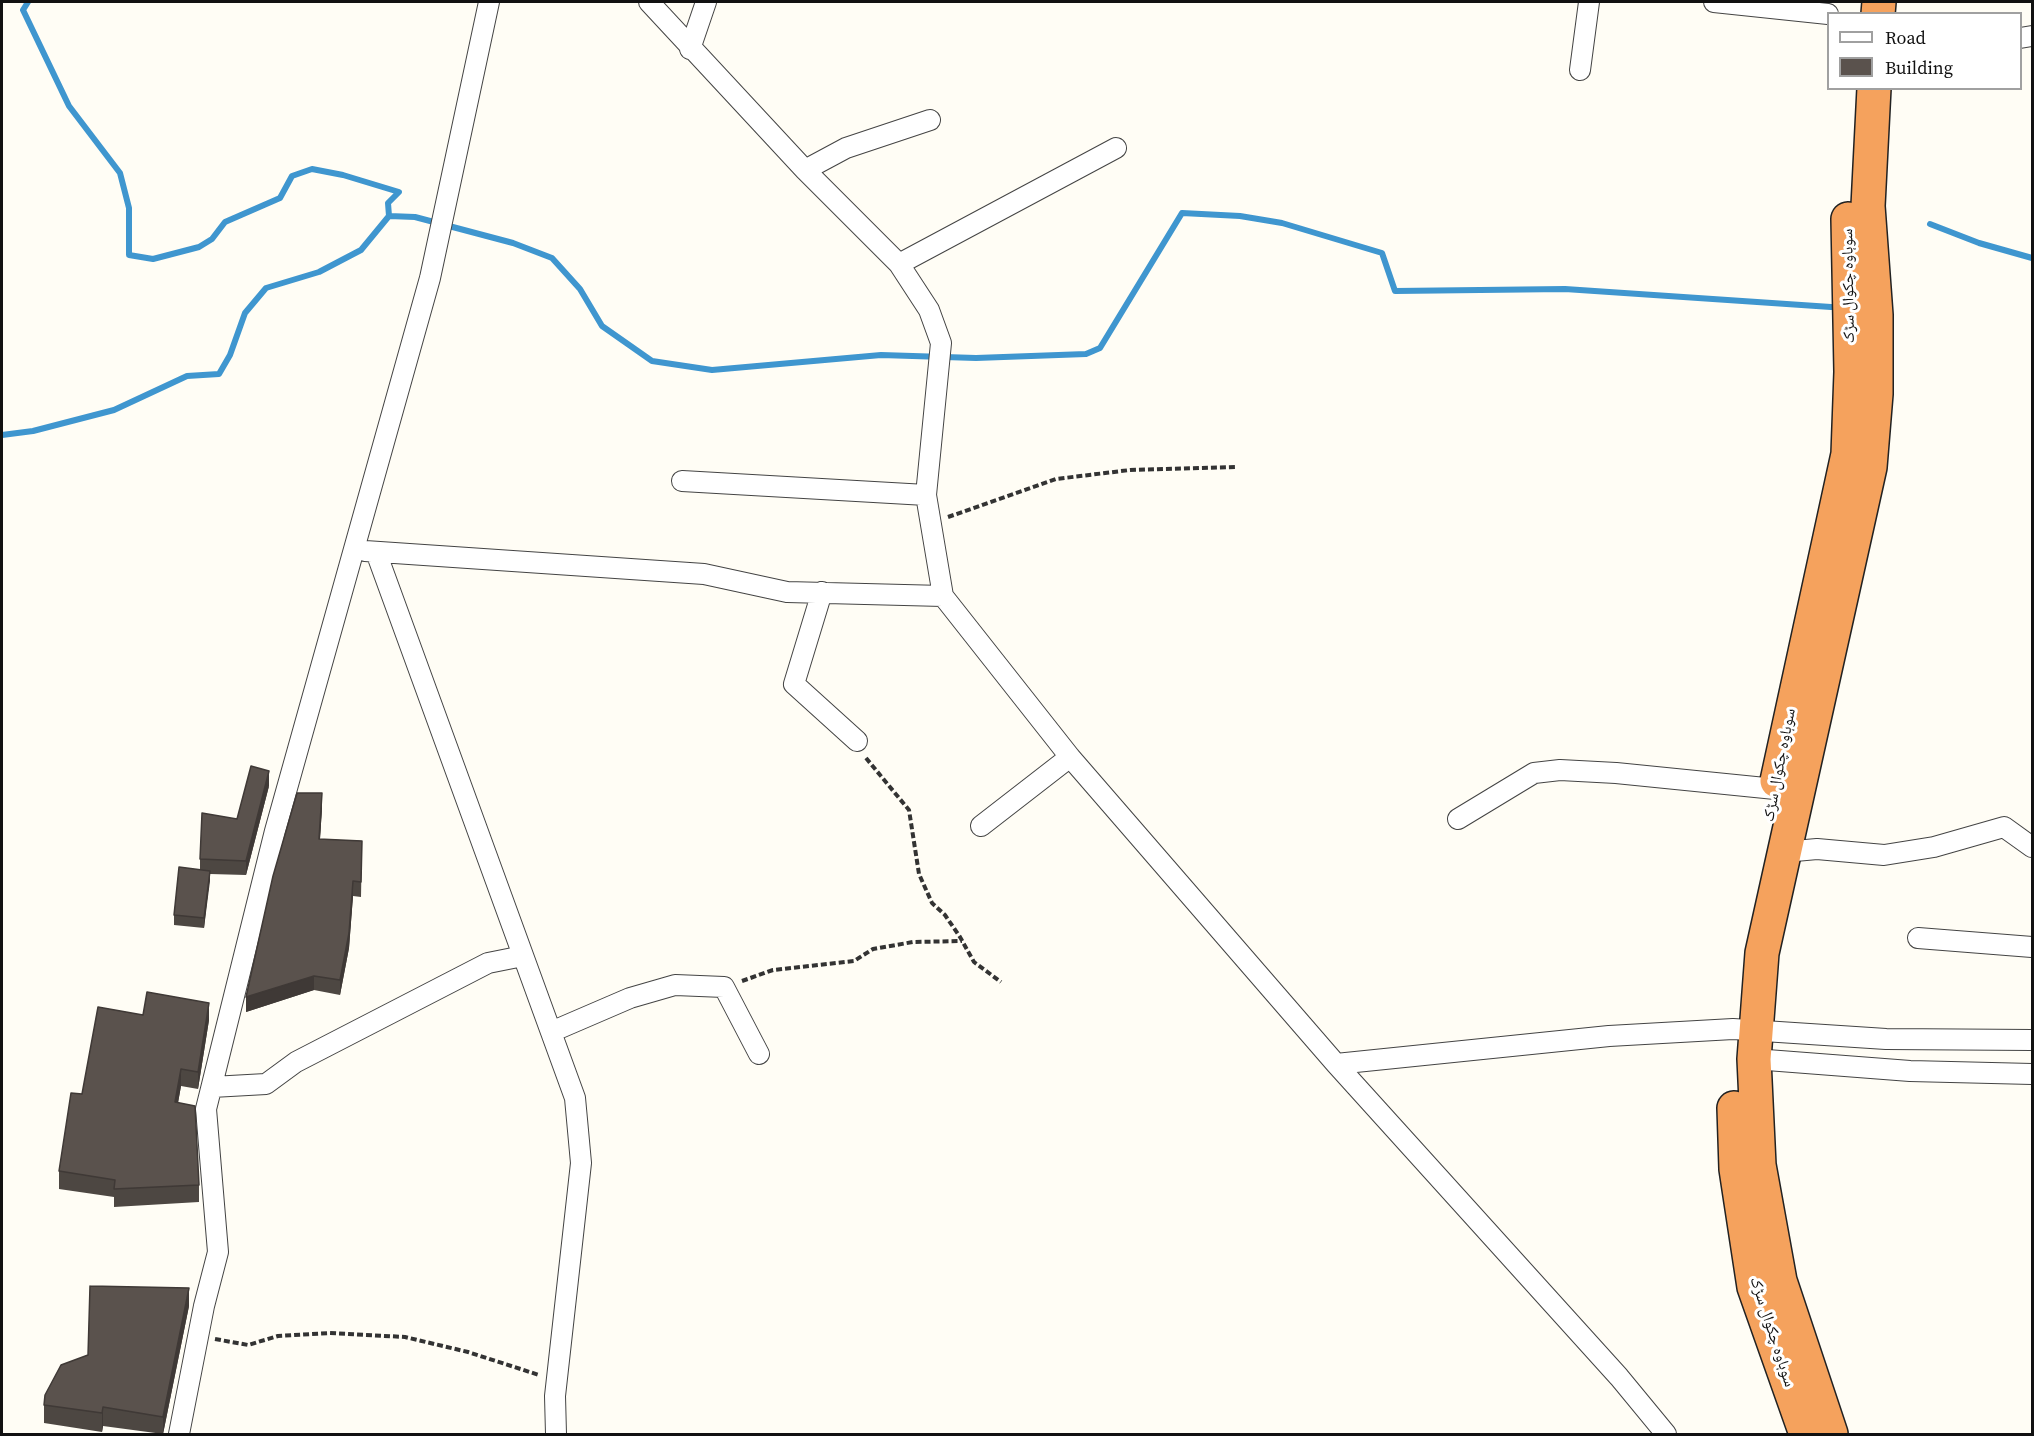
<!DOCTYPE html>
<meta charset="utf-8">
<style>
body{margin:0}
#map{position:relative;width:2034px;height:1436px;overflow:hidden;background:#fffdf5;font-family:"Source Serif 4",serif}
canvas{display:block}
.frame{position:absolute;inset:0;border:3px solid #111;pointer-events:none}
.legend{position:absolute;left:1827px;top:12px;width:195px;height:78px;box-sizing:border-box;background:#fff;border:2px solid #a0a0a0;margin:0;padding:8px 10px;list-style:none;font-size:18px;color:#111}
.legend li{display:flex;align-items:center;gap:12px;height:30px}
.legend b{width:30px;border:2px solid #a0a0a0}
</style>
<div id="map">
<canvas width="2034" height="1436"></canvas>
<div class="frame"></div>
<ul class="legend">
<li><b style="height:8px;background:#fff"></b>Road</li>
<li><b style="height:16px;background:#5a524d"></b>Building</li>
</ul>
</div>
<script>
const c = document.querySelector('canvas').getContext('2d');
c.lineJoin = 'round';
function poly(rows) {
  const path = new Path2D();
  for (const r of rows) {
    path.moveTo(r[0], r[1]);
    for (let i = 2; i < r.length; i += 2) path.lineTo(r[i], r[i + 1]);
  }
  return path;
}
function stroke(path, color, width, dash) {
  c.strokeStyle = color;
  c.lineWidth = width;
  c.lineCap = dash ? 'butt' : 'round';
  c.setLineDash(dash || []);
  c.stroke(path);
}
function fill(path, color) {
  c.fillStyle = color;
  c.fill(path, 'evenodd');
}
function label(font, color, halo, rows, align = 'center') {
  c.font = font + ' "Source Serif 4","Noto Naskh Arabic",serif';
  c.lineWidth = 6;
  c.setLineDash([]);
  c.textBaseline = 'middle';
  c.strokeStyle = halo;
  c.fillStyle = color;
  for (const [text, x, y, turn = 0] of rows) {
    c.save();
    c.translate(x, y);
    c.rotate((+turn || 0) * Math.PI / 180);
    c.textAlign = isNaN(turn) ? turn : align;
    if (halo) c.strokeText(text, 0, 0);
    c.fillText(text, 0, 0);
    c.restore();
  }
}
const stream = poly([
 [28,2,23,10,69,106,120,173,129,208,129,255,153,259,199,247,212,239,225,222,280,198,292,176,312,169,343,175,399,192,388,203,389,216,415,217,513,243,552,258,580,289,602,326,652,361,712,370,881,355,976,358,1086,354,1100,348,1182,213,1240,216,1282,223,1382,253,1395,291,1565,289,1831,307],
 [1930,224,1979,243,2032,258],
 [2,435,33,431,114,410,187,376,219,374,230,355,245,313,266,288,319,272,361,250,389,216]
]);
const path = poly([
 [948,517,1056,479,1130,470,1235,467],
 [866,758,909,810,919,874,932,903,945,915,960,937,974,962,1001,982],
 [742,981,773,970,854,961,873,949,913,942,962,941],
 [215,1339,248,1345,278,1336,330,1333,405,1337,468,1352,539,1375]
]);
const street = poly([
 [649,2,805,170,899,264,929,310,941,343,926,495,943,596,1070,757,1336,1064,1619,1377,1666,1434],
 [1714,2,1828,14],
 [2020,38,2032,36],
 [690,49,706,2],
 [1580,70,1589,2],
 [805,170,846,148,930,120],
 [899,264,1116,148],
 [682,481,926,495],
 [365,551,704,574,787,592,943,596],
 [376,552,575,1098,581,1163,555,1396,556,1434],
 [822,592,794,684,857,741],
 [1458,819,1534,773,1560,770,1616,773,1775,789],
 [981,826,1070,757],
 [1784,852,1817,849,1884,855,1934,847,2004,827,2032,847],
 [1918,938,2032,947],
 [551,1032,630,998,675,985,724,987,759,1054],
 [1754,1059,1910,1071,2032,1074],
 [1336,1064,1609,1036,1733,1029,1886,1039,2032,1040],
 [212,1087,266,1084,296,1062,488,963,523,956],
 [179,1434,204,1306,218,1252,206,1109,275,831,430,278,489,2]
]);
const highway = poly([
 [1878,14,1879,2],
 [1777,781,1848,454,1851,372,1848,219],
 [1734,1108,1736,1169,1754,1287,1806,1434],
 [1831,1434,1780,1281,1759,1165,1754,1059,1762,953,1870,467,1876,394,1876,315,1868,206,1874,88]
]);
const wall = poly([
 [269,786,246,875,210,874,204,928,174,925,174,915,200,870,200,859],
 [322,808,320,839,362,841,361,897,353,896,349,948,340,995,314,990,246,1012],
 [143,1015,209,1020,198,1089,181,1086,178,1103,199,1185,199,1202,114,1207,114,1197,59,1189,59,1171,82,1094],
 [189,1306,163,1434,103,1426,102,1432,44,1423,44,1405,88,1355]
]);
const shadedWall = poly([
 [269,771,269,786,246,875,246,861],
 [322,793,322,808,319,854,319,839],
 [210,871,210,881,204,928,204,918],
 [353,881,353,896,349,948,340,995,340,980],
 [314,976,314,990,246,1012,246,997],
 [209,1003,209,1020,198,1089,198,1072],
 [181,1069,181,1086,175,1119,175,1102],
 [189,1288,189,1306,163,1434,163,1417],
 [103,1407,103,1426,102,1432,102,1413]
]);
const building = poly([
 [251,766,269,771,246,861,200,859,202,813,237,819,251,766],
 [297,793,322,793,319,839,362,841,361,882,353,881,349,933,340,980,314,976,246,997,273,876,297,793],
 [179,867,210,871,204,918,174,915,179,867],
 [147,992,209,1003,198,1072,181,1069,175,1102,195,1106,199,1185,114,1189,115,1180,59,1171,71,1093,82,1094,98,1007,143,1015,147,992],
 [90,1286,189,1288,163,1417,103,1407,102,1413,44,1405,45,1395,61,1365,88,1355,90,1286]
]);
const streetNames = [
 ["سوہاوہ چکوال سڑک",1849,286,-91],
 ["سوہاوہ چکوال سڑک",1780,765,-79],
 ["سوہاوہ چکوال سڑک",1772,1332,72]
];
stroke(stream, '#3f96cf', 6);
stroke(street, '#444', 22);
stroke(highway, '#222', 36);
stroke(path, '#333', 4, [6, 3]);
stroke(street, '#fff', 20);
stroke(highway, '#f5a25d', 33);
fill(wall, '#4d4742');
fill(shadedWall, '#3f3936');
fill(building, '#5a524d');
stroke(building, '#3f3936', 1.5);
label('16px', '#111', '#fff', streetNames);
</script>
